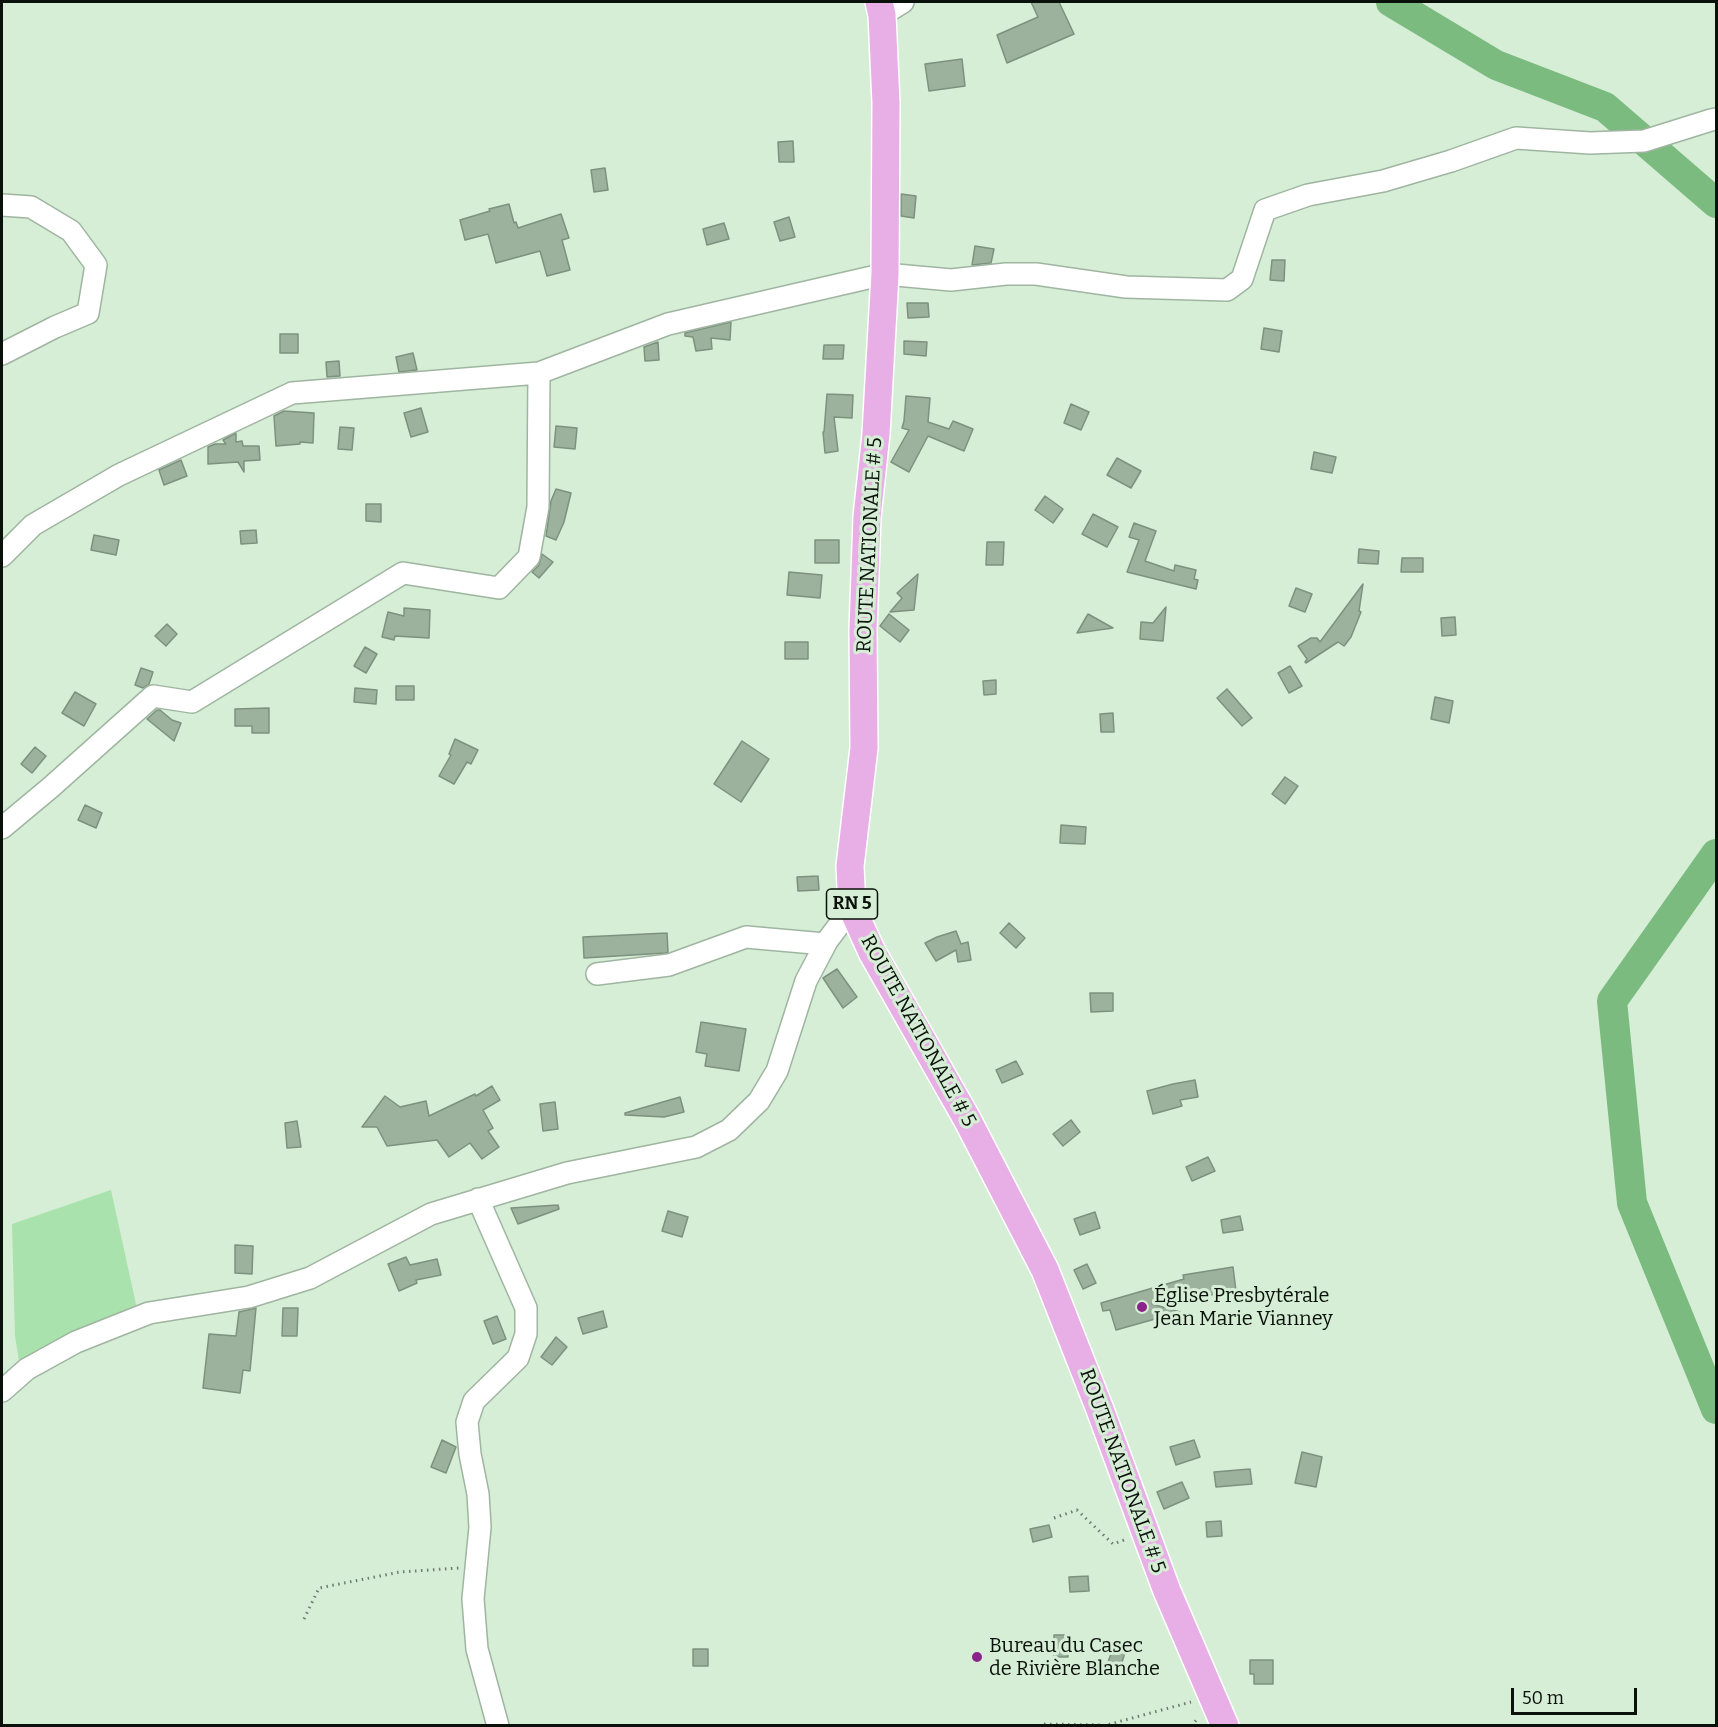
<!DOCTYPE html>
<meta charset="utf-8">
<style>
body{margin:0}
#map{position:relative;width:1718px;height:1727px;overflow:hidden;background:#d6edd6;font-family:Bitter,serif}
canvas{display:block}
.frame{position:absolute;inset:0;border:3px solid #0a110a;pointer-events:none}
.scale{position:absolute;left:1511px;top:1688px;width:126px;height:27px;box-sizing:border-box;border:3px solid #0a110a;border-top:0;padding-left:8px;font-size:18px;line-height:21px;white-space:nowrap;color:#0a110a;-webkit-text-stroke:4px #d6edd6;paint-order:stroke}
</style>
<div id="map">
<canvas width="1718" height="1727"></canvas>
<div class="frame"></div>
<div class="scale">50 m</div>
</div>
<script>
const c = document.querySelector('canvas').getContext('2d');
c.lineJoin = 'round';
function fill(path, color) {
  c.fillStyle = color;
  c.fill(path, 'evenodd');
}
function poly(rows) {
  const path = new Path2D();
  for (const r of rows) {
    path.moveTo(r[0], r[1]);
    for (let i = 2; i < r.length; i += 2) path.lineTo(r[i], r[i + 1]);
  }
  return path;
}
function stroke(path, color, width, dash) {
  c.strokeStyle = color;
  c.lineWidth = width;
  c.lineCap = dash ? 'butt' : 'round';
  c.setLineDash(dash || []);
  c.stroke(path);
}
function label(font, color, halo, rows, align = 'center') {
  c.font = font + ' Bitter,serif';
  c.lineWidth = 6;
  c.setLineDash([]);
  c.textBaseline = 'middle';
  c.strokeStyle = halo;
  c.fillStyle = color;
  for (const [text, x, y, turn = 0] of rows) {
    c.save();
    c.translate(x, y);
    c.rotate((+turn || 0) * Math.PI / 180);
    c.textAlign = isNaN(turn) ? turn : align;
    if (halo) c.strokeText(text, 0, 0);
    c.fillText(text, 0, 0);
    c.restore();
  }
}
const green = poly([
 [111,1190,137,1309,20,1367,15,1336,12,1224]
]);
const river = poly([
 [1391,2,1496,65,1605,107,1716,203],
 [1716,854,1612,1001,1632,1203,1716,1409]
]);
const building = poly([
 [1031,2,1059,2,1074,34,1007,63,997,35,1038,17,1031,2],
 [962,59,965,86,929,91,925,64,962,59],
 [793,141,794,162,779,162,778,142,793,141],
 [605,168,608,190,594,192,591,170,605,168],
 [901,194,916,196,914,218,901,216,901,194],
 [509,204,514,223,516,222,518,228,561,214,569,238,562,240,570,270,547,276,540,251,496,263,488,234,465,240,460,220,490,211,489,209,509,204],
 [789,217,795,237,780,241,774,222,789,217],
 [724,223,729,239,707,245,703,229,724,223],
 [975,246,994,249,991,263,972,265,975,246],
 [1272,260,1285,260,1284,281,1270,280,1272,260],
 [907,303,928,303,929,317,908,318,907,303],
 [731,322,730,340,711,338,712,349,696,351,693,337,685,336,685,333,731,322],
 [1264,328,1282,331,1279,352,1261,349,1264,328],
 [280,334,298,334,298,353,280,353,280,334],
 [904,341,927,342,926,356,904,354,904,341],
 [658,342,659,360,645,361,644,347,658,342],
 [824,345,844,345,843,359,823,359,824,345],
 [413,353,417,370,399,372,396,357,413,353],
 [339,361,340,376,327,377,326,362,339,361],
 [827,394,853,395,852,418,834,417,838,451,825,453,823,432,824,432,827,394],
 [906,396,930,398,928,422,949,429,953,421,973,429,964,451,928,436,909,472,891,462,909,430,902,428,904,421,906,396],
 [1071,404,1089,412,1081,430,1064,423,1071,404],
 [421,408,428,432,411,437,404,413,421,408],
 [284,411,314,413,313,443,300,442,300,444,276,446,274,416,284,411],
 [556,426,577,428,575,449,554,447,556,426],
 [340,427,354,428,352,450,338,449,340,427],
 [236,433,236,442,242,441,243,446,259,446,260,460,244,461,244,472,238,462,208,464,208,447,215,444,226,444,223,440,236,433],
 [1314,452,1336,457,1332,473,1311,469,1314,452],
 [1117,458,1141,471,1131,488,1107,475,1117,458],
 [181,460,187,476,164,485,159,470,181,460],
 [556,489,571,493,564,522,556,540,546,536,551,501,556,489],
 [1045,496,1063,509,1053,523,1035,510,1045,496],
 [366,504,381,504,381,522,366,521,366,504],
 [1093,514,1118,527,1107,547,1082,534,1093,514],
 [1134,523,1156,531,1145,561,1174,571,1175,565,1196,570,1194,579,1198,580,1196,589,1127,572,1139,540,1129,537,1134,523],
 [256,530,257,543,241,544,240,531,256,530],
 [94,535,119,540,116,555,91,550,94,535],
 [815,540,839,540,839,563,815,563,815,540],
 [987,542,1004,542,1003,565,986,565,987,542],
 [1359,549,1379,551,1378,564,1358,563,1359,549],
 [542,554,553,562,539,578,532,572,539,565,542,554],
 [1402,558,1423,558,1423,572,1401,572,1402,558],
 [789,572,822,575,820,598,787,595,789,572],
 [918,574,914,610,890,612,902,598,897,593,918,574],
 [1363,584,1359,611,1361,612,1351,637,1344,646,1338,642,1306,663,1305,662,1307,659,1298,646,1311,638,1317,638,1320,642,1363,584],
 [1296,588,1312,594,1305,612,1289,606,1296,588],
 [1166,607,1163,641,1140,639,1141,622,1153,623,1166,607],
 [404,608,430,610,429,638,395,636,394,640,382,637,388,612,404,616,404,608],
 [889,614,909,630,900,642,880,626,889,614],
 [1088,614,1113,628,1077,633,1088,614],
 [1455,617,1456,635,1442,636,1441,618,1455,617],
 [167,624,177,634,166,646,155,636,167,624],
 [785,642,808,642,808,659,785,659,785,642],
 [365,647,377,654,366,673,354,666,365,647],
 [1290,666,1302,686,1289,693,1278,673,1290,666],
 [141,668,153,672,149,684,143,688,135,685,141,668],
 [996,680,996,694,984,695,983,681,996,680],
 [396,686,414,686,414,700,396,700,396,686],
 [355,688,377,690,376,704,354,702,355,688],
 [1227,689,1252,718,1242,726,1217,698,1227,689],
 [75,692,96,704,84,726,62,713,75,692],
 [1435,697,1453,701,1449,723,1431,719,1435,697],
 [269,708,269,733,252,733,252,726,235,726,235,709,269,708],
 [157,710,160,710,172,720,181,723,174,741,147,719,157,710],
 [1113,713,1114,732,1101,732,1100,714,1113,713],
 [455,739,478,750,471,764,467,762,454,784,439,776,451,755,449,754,455,739],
 [742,741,769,759,741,802,714,784,742,741],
 [35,747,46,756,32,773,21,764,35,747],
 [1285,777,1298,786,1285,804,1272,794,1285,777],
 [85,805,102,813,96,828,78,820,85,805],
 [1061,825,1086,827,1085,844,1060,843,1061,825],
 [818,876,819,890,798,891,797,877,818,876],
 [1009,923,1025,938,1016,948,1000,933,1009,923],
 [956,931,961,944,968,942,971,960,958,962,956,950,936,961,925,943,937,937,956,931],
 [667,933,668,952,666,953,584,958,583,937,667,933],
 [837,969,857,997,843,1008,823,978,837,969],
 [1090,993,1113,993,1113,1011,1091,1012,1090,993],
 [701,1022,746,1029,739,1071,705,1066,707,1054,696,1052,701,1022],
 [1016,1061,1023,1074,1002,1083,996,1070,1016,1061],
 [1195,1080,1198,1097,1180,1100,1182,1106,1153,1114,1147,1091,1173,1084,1195,1080],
 [492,1086,500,1100,483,1110,493,1128,488,1131,499,1147,482,1159,470,1143,449,1157,437,1140,387,1146,377,1127,362,1127,385,1096,400,1107,426,1101,429,1116,475,1094,476,1096,492,1086],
 [680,1097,684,1112,664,1117,625,1115,625,1113,680,1097],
 [555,1102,558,1129,543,1131,540,1104,555,1102],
 [1071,1120,1080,1132,1063,1146,1053,1134,1071,1120],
 [297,1121,301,1147,287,1148,285,1123,297,1121],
 [1208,1157,1215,1171,1192,1181,1186,1167,1208,1157],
 [558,1205,559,1209,518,1224,511,1208,558,1205],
 [668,1211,688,1217,682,1237,662,1231,668,1211],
 [1095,1212,1100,1228,1080,1235,1074,1219,1095,1212],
 [1240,1216,1243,1230,1223,1233,1221,1220,1240,1216],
 [235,1245,253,1246,252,1274,235,1273,235,1245],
 [406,1257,410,1265,437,1259,441,1275,416,1280,417,1283,399,1291,388,1264,406,1257],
 [1087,1264,1096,1283,1083,1289,1074,1270,1087,1264],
 [1233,1267,1236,1291,1152,1304,1180,1312,1116,1330,1110,1310,1103,1311,1101,1303,1184,1279,1183,1275,1233,1267],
 [256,1308,250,1371,243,1370,240,1393,203,1388,209,1334,236,1336,239,1312,256,1308],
 [283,1308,298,1308,297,1336,282,1336,283,1308],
 [603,1311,607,1327,583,1334,578,1318,603,1311],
 [497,1316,506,1339,493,1344,484,1321,497,1316],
 [556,1337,567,1347,552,1365,541,1357,556,1337],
 [442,1440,456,1447,446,1473,431,1467,442,1440],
 [1194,1440,1200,1457,1176,1465,1170,1447,1194,1440],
 [1302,1452,1322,1457,1316,1487,1295,1483,1302,1452],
 [1250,1469,1252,1484,1216,1487,1214,1472,1250,1469],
 [1182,1482,1189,1498,1164,1509,1157,1492,1182,1482],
 [1221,1521,1222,1536,1207,1537,1206,1522,1221,1521],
 [1049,1525,1052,1537,1033,1542,1030,1529,1049,1525],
 [1088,1576,1089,1591,1070,1592,1069,1577,1088,1576],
 [1054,1635,1068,1635,1068,1657,1054,1657,1054,1635],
 [1114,1645,1126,1649,1120,1669,1107,1665,1114,1645],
 [693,1649,708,1649,708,1666,693,1666,693,1649],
 [1250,1660,1273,1660,1273,1684,1254,1684,1254,1674,1250,1674,1250,1660]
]);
const path = poly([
 [1054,1518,1077,1510,1113,1544,1124,1540],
 [304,1619,319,1588,400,1572,459,1568],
 [1040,1726,1040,1724,1104,1725],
 [1103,1726,1191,1702],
 [1191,1726,1199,1717]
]);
const minor = poly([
 [882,15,903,2],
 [2,205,31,207,71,231,96,265,88,313,55,327,2,354],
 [2,556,33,525,119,475,292,393,539,373,668,324,885,274,951,280,1006,274,1036,274,1126,287,1227,290,1242,279,1265,210,1308,195,1383,181,1451,161,1516,138,1590,143,1644,141,1711,120,1716,119],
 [2,828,50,788,153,696,192,702,403,573,499,588,529,557,538,507,539,373],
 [597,974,669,965,746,937,825,944],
 [478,1199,526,1308,526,1334,518,1358,474,1401,467,1422,470,1454,478,1494,480,1527,473,1599,477,1649,498,1726],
 [2,1391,27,1369,76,1342,149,1313,249,1297,310,1278,431,1214,567,1173,696,1147,729,1130,759,1101,777,1071,806,981,827,941,852,908]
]);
const major = poly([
 [879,2,882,15,886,103,885,274,876,434,867,517,863,630,864,748,850,866,852,908,872,952,967,1119,1045,1270,1099,1407,1167,1591,1225,1726]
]);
const markers = [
 [1142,1307,6,"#8a238a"],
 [977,1657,6,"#8a238a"]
];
const shields = [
 [852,904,51]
];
const shieldNames = [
 ["RN 5",852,904]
];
const streetNames = [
 ["ROUTE NATIONALE # 5",870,545,-87],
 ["ROUTE NATIONALE # 5",918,1031,61],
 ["ROUTE NATIONALE # 5",1122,1471,70]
];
const poiNames = [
 ["Église Presbytérale",1154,1296],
 ["Jean Marie Vianney",1154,1319],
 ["Bureau du Casec",989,1646],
 ["de Rivière Blanche",989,1669]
];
fill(green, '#a9e2ac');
stroke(river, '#7bbb7f', 30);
fill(building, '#9cb29d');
stroke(building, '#7d927e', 1.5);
stroke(minor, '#9fb5a0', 24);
stroke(major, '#fff', 30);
stroke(path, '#6e7c6e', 3, [1.5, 4.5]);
stroke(minor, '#fff', 21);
stroke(major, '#e8afe6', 27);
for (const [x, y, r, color] of markers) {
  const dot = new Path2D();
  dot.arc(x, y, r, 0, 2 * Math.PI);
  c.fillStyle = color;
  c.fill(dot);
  stroke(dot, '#d6edd6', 2);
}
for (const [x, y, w] of shields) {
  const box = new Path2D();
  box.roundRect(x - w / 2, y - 15, w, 30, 4.5);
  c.fillStyle = '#d6edd6';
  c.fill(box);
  stroke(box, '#0a110a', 1.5);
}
label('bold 18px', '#0a110a', null, shieldNames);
label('20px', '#0a110a', '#d6edd6', streetNames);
label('20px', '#0a110a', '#d6edd6', poiNames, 'left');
</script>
